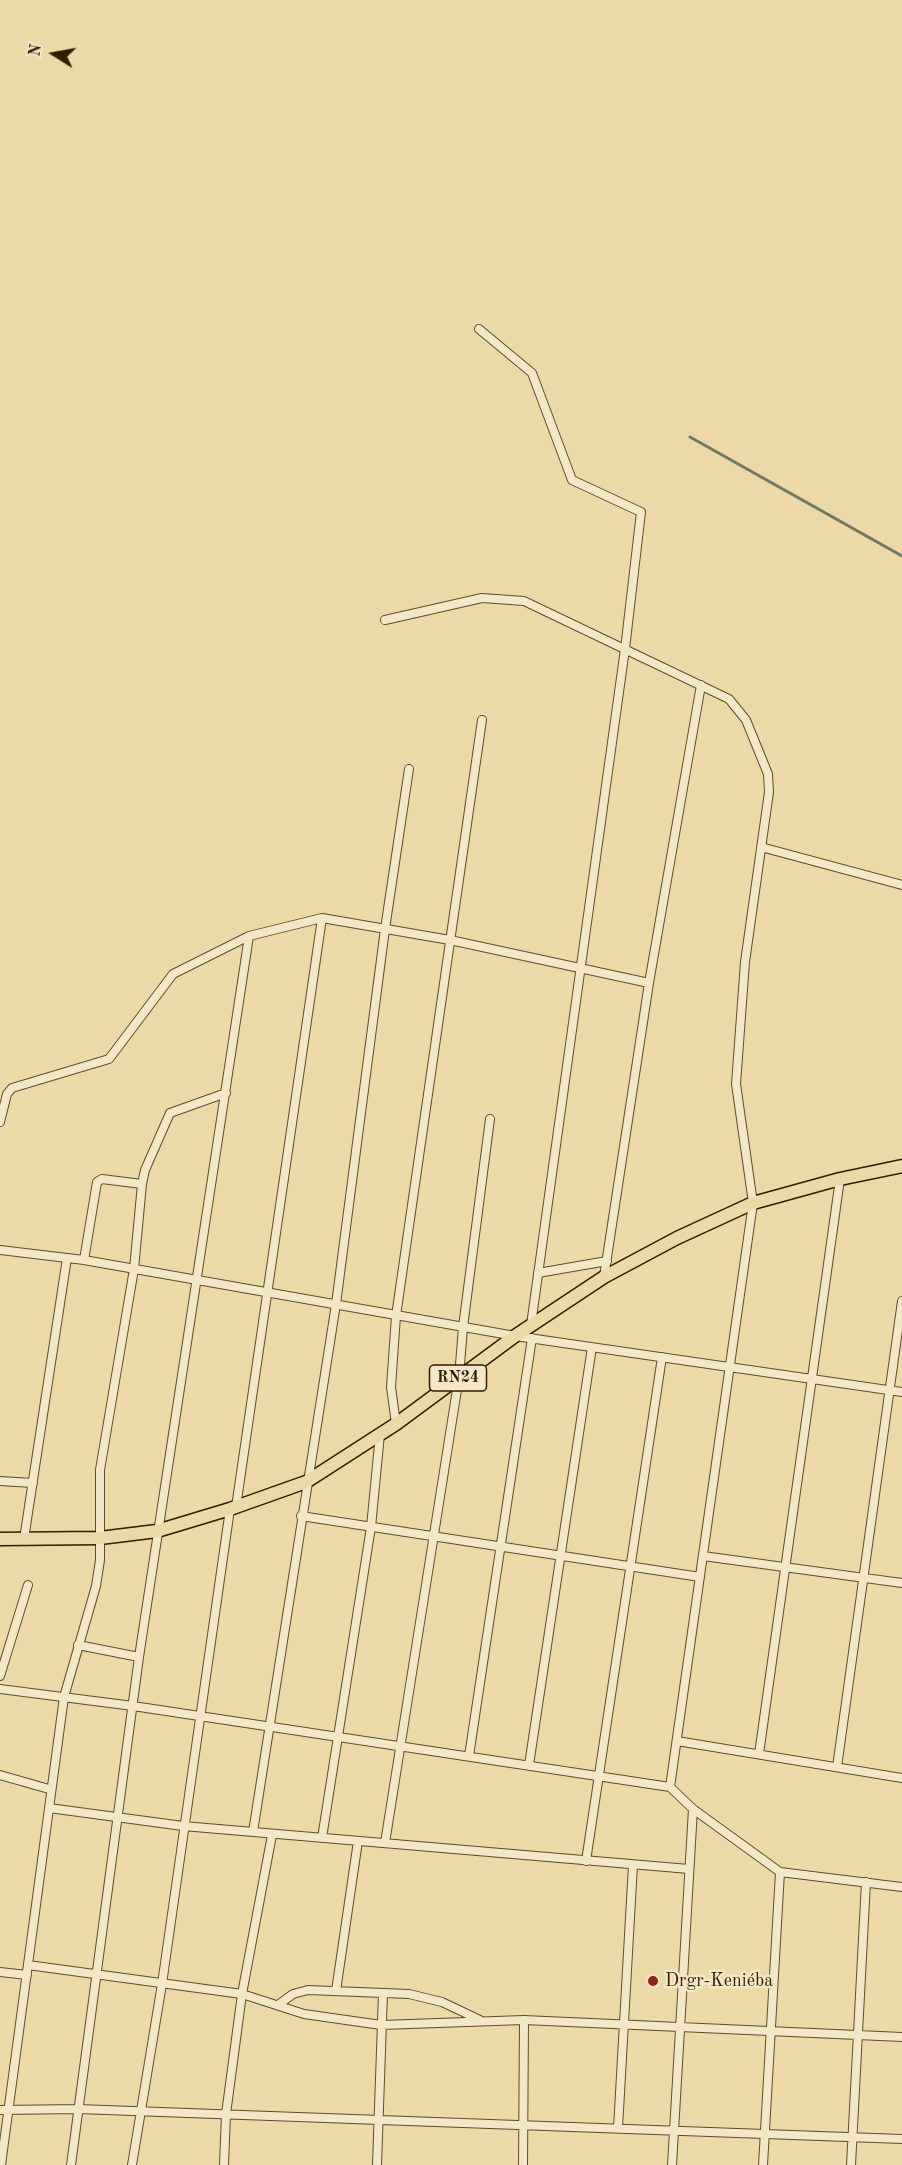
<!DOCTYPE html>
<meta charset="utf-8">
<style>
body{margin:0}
#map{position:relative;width:902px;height:2165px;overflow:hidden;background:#ebdaa8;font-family:"Old Standard TT",serif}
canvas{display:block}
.north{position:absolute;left:24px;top:24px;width:60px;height:60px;-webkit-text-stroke:4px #f2e7c6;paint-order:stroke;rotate:281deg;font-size:16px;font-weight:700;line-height:24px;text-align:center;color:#331a01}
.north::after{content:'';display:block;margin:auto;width:21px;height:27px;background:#331a01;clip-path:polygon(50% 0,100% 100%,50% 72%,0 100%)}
</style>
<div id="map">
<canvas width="902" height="2165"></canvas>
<div class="north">N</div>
</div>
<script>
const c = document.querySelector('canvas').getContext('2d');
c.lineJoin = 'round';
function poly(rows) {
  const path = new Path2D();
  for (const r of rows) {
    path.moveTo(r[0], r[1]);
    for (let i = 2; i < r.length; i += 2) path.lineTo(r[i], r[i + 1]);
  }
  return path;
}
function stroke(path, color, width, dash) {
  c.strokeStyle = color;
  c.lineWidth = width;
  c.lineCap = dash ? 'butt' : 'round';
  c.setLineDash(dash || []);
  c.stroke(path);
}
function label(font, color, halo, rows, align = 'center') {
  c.font = font + ' "Old Standard TT",serif';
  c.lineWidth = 5;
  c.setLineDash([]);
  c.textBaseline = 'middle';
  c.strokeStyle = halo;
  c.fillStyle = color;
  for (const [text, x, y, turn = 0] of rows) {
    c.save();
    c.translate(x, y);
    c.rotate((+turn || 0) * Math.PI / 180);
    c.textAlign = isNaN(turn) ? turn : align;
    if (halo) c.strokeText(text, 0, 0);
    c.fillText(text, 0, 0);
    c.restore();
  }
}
const stream = poly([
 [690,437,902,556]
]);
const minor = poly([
 [479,329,532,373,572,480,641,512,625,649,531,1325],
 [385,620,482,598,524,601,729,699,746,720,768,774,769,792,745,962,736,1084,753,1203,670,1787],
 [761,847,902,885],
 [0,1122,7,1094,12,1088,109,1059,173,974,249,936,322,918,450,940,649,983],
 [0,1250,84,1260,515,1336,902,1392],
 [84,1260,97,1182,102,1179,142,1184],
 [538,1273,607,1261],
 [604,1277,649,983,701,685],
 [396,1424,391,1387,396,1316,482,720],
 [0,1481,33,1483],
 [236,1507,322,918],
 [301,1516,700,1577],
 [24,1539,67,1258],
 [703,1556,902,1583],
 [78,1645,139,1657],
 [0,1676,28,1585],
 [0,1689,133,1706,670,1787,693,1809,780,1872,902,1887],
 [677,1741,902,1778],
 [759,1754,840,1179],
 [469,1756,532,1338],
 [529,1765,592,1347],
 [837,1767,902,1301],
 [0,1775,49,1789],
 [49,1808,183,1826,689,1869],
 [253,1832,336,1304,385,929,409,769],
 [322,1838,371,1527,380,1434],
 [385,1843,459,1377,463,1327,490,1119],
 [586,1861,662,1357],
 [28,1965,242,1994,304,2014,381,2025,524,2020,902,2037],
 [0,1972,27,1975],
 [336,1991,358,1841],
 [278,2005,293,1994,308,1990,409,1994,442,2002,480,2020],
 [0,2110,78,2109,902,2139],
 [618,2128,633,1865],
 [1,2165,64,1697,96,1586,100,1560,100,1470,134,1269,142,1184,145,1170,170,1113,226,1093],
 [71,2165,139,1657,249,936],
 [132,2165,162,1984,230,1509],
 [224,2165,226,2114,242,1994,272,1835],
 [377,2165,383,1993],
 [523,2165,524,2020],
 [672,2165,693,1809],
 [763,2165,780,1872],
 [851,2165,866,1882]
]);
const primary = poly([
 [0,1539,100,1538,157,1531,230,1509,306,1482,396,1424,515,1336,604,1277,677,1238,753,1203,840,1179,902,1166]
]);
const markers = [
 [653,1981,6,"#8f2418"]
];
const shields = [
 [458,1378,57]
];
const shieldNames = [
 ["RN24",458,1378]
];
const poiNames = [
 ["Drgr-Keniéba",665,1981]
];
stroke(stream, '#707b64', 3);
stroke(minor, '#614a2b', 10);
stroke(primary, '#331a01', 15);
stroke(minor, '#f2e7c6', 8);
stroke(primary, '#ebdaa8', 12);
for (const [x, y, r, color] of markers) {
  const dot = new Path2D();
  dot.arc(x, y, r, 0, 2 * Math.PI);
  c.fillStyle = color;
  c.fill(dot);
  stroke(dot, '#f2e7c6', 2);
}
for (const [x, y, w] of shields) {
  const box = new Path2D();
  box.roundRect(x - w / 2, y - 13, w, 26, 4.5);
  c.fillStyle = '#f2e7c6';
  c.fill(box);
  stroke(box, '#331a01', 1.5);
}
label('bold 16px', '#331a01', null, shieldNames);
label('18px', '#331a01', '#f2e7c6', poiNames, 'left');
</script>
